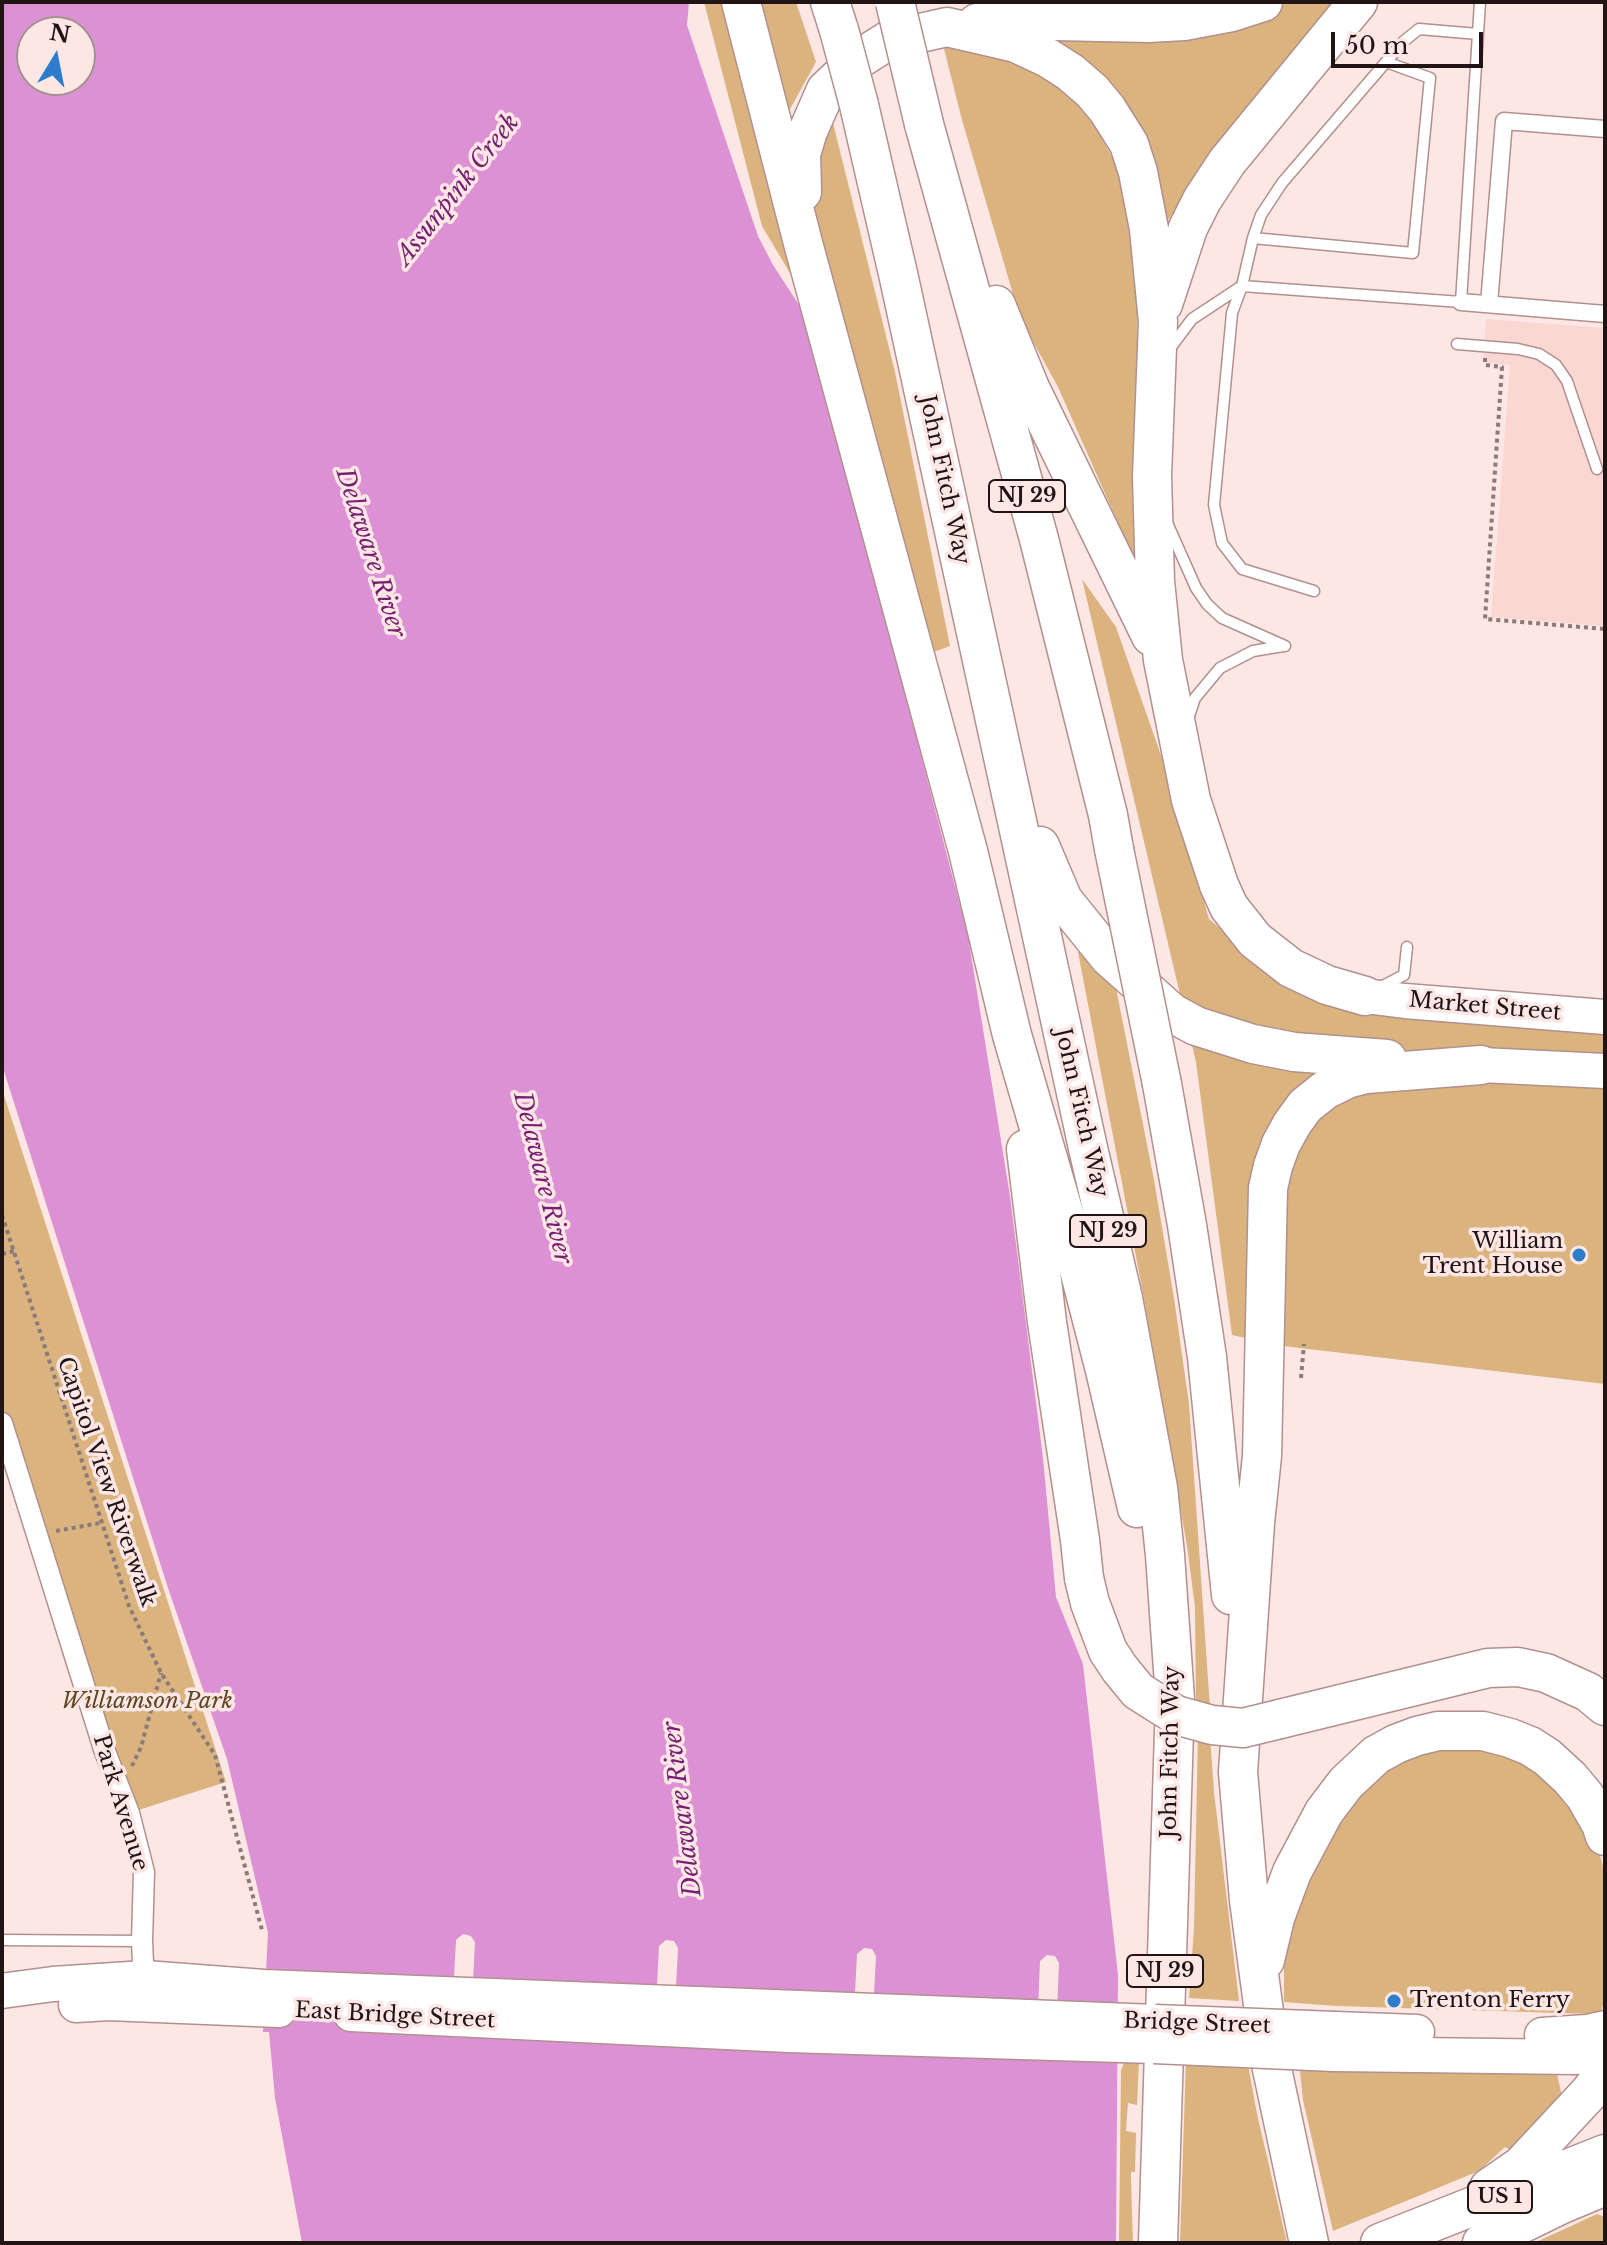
<!DOCTYPE html>
<style>
body{margin:0}
#map{position:relative;width:1607px;height:2245px;overflow:hidden;background:#fde7e5;font-family:"Libre Baskerville",serif}
canvas{display:block}
.frame{position:absolute;inset:0;border:4px solid #211414;pointer-events:none}
.north{position:absolute;left:16px;top:16px;width:80px;height:80px;box-sizing:border-box;background:#fde7e5;border:2px solid #a59391;border-radius:50%;rotate:10deg;font-size:22px;font-weight:700;line-height:32px;text-align:center;color:#211414}
.north::after{content:'';display:block;margin:auto;width:28px;height:36px;background:#2d7dcc;clip-path:polygon(50% 0,100% 100%,50% 72%,0 100%)}
.scale{position:absolute;left:1331px;top:32px;width:152px;height:36px;box-sizing:border-box;border:4px solid #211414;border-top:0;padding-left:10px;font-size:24px;line-height:28px;white-space:nowrap;color:#211414;-webkit-text-stroke:6px #fde7e5;paint-order:stroke}
</style>
<div id="map">
<canvas width="1607" height="2245"></canvas>
<div class="frame"></div>
<div class="north">N</div>
<div class="scale">50 m</div>
</div>
<script>
const c = document.querySelector('canvas').getContext('2d');
c.lineJoin = 'round';
function fill(path, color) {
  c.fillStyle = color;
  c.fill(path, 'evenodd');
}
function poly(rows) {
  const path = new Path2D();
  for (const r of rows) {
    path.moveTo(r[0], r[1]);
    for (let i = 2; i < r.length; i += 2) path.lineTo(r[i], r[i + 1]);
  }
  return path;
}
function stroke(path, color, width, dash) {
  c.strokeStyle = color;
  c.lineWidth = width;
  c.lineCap = dash ? 'butt' : 'round';
  c.setLineDash(dash || []);
  c.stroke(path);
}
function label(font, color, halo, rows, align = 'center') {
  c.font = font + ' "Libre Baskerville",serif';
  c.lineWidth = 7;
  c.setLineDash([]);
  c.textBaseline = 'middle';
  c.strokeStyle = halo;
  c.fillStyle = color;
  for (const [text, x, y, turn = 0] of rows) {
    c.save();
    c.translate(x, y);
    c.rotate((+turn || 0) * Math.PI / 180);
    c.textAlign = isNaN(turn) ? turn : align;
    if (halo) c.strokeText(text, 0, 0);
    c.fillText(text, 0, 0);
    c.restore();
  }
}
const built = poly([
 [1486,319,1605,328,1605,626,1491,617,1510,365,1483,362]
]);
const green = poly([
 [704,2,729,2,803,295,762,226],
 [754,2,796,2,816,62,784,120],
 [1281,2,1333,2,1164,225,1138,128,1027,30],
 [942,41,1008,48,1074,91,1122,174,1137,301,1138,568,1058,387,1020,318,962,120],
 [829,107,895,372,950,646,931,653,832,292,807,172],
 [1082,579,1116,627,1170,781,1209,919,1263,964,1605,1027,1605,1384,1283,1346,1232,1335,1196,1062],
 [1082,951,1116,988,1154,1180,1174,1298,1189,1404,1210,1708,1196,1703,1195,1607,1187,1546,1145,1304,1078,952],
 [2,1089,226,1782,129,1813,2,1414],
 [1198,1732,1210,1736,1214,1792,1239,2001,1189,1998,1194,1928],
 [1447,1738,1541,1762,1596,1840,1605,1874,1605,1997,1601,2012,1592,2014,1337,2006,1284,2002,1284,1964,1287,1925,1297,1889,1368,1771],
 [1126,2057,1139,2059,1137,2105,1128,2103,1126,2131,1136,2133,1135,2172,1131,2172,1131,2180,1133,2243,1119,2243,1121,2071],
 [1186,2059,1247,2059,1257,2114,1287,2243,1180,2243],
 [1340,2064,1556,2070,1563,2100,1514,2152,1505,2147,1479,2171,1333,2231,1303,2100,1300,2071],
 [1597,2214,1605,2217,1605,2243,1534,2243]
]);
const water = poly([
 [2,2,689,2,687,25,758,236,773,265,801,308,823,359,893,648,968,936,1010,1196,1043,1458,1056,1597,1083,1664,1118,1975,1116,2243,302,2243,275,2098,269,2032,263,2032,268,1933,227,1759,168,1588,2,1065],
 [32,32,80,32,80,80,32,80],
 [463,1934,471,1936,475,1942,470,2038,451,2037,456,1940],
 [666,1940,674,1941,678,1948,673,2044,654,2043,659,1946],
 [864,1948,872,1949,876,1956,871,2052,852,2051,857,1954],
 [1047,1955,1055,1956,1059,1963,1055,2059,1036,2058,1040,1961]
]);
const path = poly([
 [1485,358,1485,365,1502,367,1485,619,1605,629],
 [2,1215,129,1606,161,1673,215,1755,262,1930],
 [2,1254,14,1251],
 [1301,1378,1304,1344],
 [56,1531,100,1523],
 [132,1766,141,1747,161,1673]
]);
const service = poly([
 [1253,238,1413,253,1430,78,1386,62],
 [1457,344,1518,349,1539,354,1556,365,1567,381,1597,469],
 [1171,347,1192,319,1242,286,1461,302,1480,2],
 [1168,525,1196,588,1207,604,1222,618,1285,646],
 [1314,591,1242,569,1222,543,1214,505,1232,313,1242,286,1253,238,1261,215,1282,183,1404,41,1419,29,1478,34],
 [1188,719,1195,698,1220,668,1253,651,1283,646],
 [1381,987,1404,975,1407,947],
 [2,1940,142,1941]
]);
const pedestrian = poly([
 [1461,302,1605,314],
 [1489,304,1504,121,1605,129]
]);
const minor = poly([
 [2,1423,104,1749,129,1813,144,1872,142,1941,144,1985]
]);
const primary = poly([
 [1365,996,1405,1001,1605,1017],
 [1481,1065,1605,1071],
 [2,1991,53,1984,145,1978,264,1987,1155,2022],
 [76,2005,108,2003,279,2010],
 [351,2014,789,2035,1154,2046],
 [1335,2029,1417,2032],
 [1542,2035,1587,2032,1605,2028],
 [1334,2054,1576,2057,1605,2053]
]);
const motorway = poly([
 [741,2,803,243,968,851,1012,1035,1068,1227,1105,1370,1137,1508],
 [830,2,839,30],
 [977,23,1009,20,1148,23,1184,21,1232,12,1263,2],
 [859,105,899,278,1088,1148,1123,1298,1158,1488,1165,1555,1175,1699,1158,2243],
 [924,124,1039,539,1108,815,1114,849],
 [802,192,801,154,808,131,826,90,859,59,889,40,947,27,1016,43,1048,58,1070,72,1092,91,1107,109,1129,144,1138,172,1149,229,1158,322,1152,476,1155,581,1163,660,1191,800,1219,885,1229,907,1255,940,1291,968,1327,985,1365,996],
 [1163,304,1188,228,1202,200,1227,162,1358,2],
 [996,305,1030,388,1151,636],
 [1040,846,1063,900,1109,957,1172,1013,1196,1026,1253,1044,1294,1052,1387,1059],
 [1162,1084,1187,1225,1207,1357,1231,1595],
 [1026,1149,1047,1322,1080,1540,1084,1578],
 [1280,1719,1488,1668,1518,1667,1546,1673,1588,1692,1605,1706],
 [1265,1960,1275,1918,1292,1872,1324,1812,1346,1783,1376,1755,1396,1744,1417,1736,1438,1731,1483,1731,1510,1738,1530,1746,1547,1757,1570,1778,1585,1796,1601,1824,1605,1836],
 [1489,2188,1521,2166,1589,2093,1605,2072],
 [1309,2243,1271,2064,1249,1900,1238,1772,1255,1523,1262,1456,1268,1188,1273,1166,1281,1144,1292,1124,1305,1106,1325,1090,1347,1079,1366,1074,1481,1065],
 [1380,2243,1605,2154],
 [1482,2243,1562,2204,1605,2186]
]);
const primaryBridge = poly([
 [1155,2022,1335,2029],
 [1154,2046,1334,2054]
]);
const motorwayBridge = poly([
 [895,2,924,124],
 [839,30,859,105],
 [1114,849,1162,1084],
 [1084,1578,1090,1603,1108,1651,1120,1669,1138,1691,1176,1715,1212,1725,1243,1728,1280,1719]
]);
const markers = [
 [1579,1255,8,"#2d7dcc"],
 [1394,2001,8,"#2d7dcc"]
];
const shields = [
 [1027,496,76],
 [1108,1231,76],
 [1165,1971,76],
 [1500,2197,64]
];
const shieldNames = [
 ["NJ 29",1027,496],
 ["NJ 29",1108,1231],
 ["NJ 29",1165,1971],
 ["US 1",1500,2197]
];
const streetNames = [
 ["John Fitch Way",944,480,78],
 ["Market Street",1485,1007,5],
 ["John Fitch Way",1081,1113,77],
 ["Capitol View Riverwalk",106,1482,71],
 ["John Fitch Way",1171,1752,-89],
 ["Park Avenue",120,1803,73],
 ["East Bridge Street",395,2016,3],
 ["Bridge Street",1197,2024,2]
];
const poiNames = [
 ["William",1563,1242],
 ["Trent House",1563,1267],
 ["Trenton Ferry",1410,2001,"left"]
];
const parkNames = [
 ["Williamson Park",147,1702]
];
const waterNames = [
 ["Assunpink Creek",458,190,-52],
 ["Delaware River",370,553,72],
 ["Delaware River",542,1178,76],
 ["Delaware River",683,1809,-97]
];
fill(built, '#fbd7d4');
fill(green, '#dab37e');
fill(water, '#dc91d5');
stroke(service, '#b1908d', 13);
stroke(pedestrian, '#b1908d', 19);
stroke(minor, '#b1908d', 23);
stroke(primary, '#b1908d', 37);
stroke(motorway, '#b1908d', 41);
stroke(path, '#8b7a79', 4, [4, 4]);
stroke(service, '#fff', 10);
stroke(pedestrian, '#fff', 16);
stroke(minor, '#fff', 20);
stroke(primary, '#fff', 34);
stroke(motorway, '#fff', 38);
stroke(primaryBridge, '#b1908d', 37, []);
stroke(motorwayBridge, '#b1908d', 41, []);
stroke(primaryBridge, '#fff', 34);
stroke(motorwayBridge, '#fff', 38);
for (const [x, y, r, color] of markers) {
  const dot = new Path2D();
  dot.arc(x, y, r, 0, 2 * Math.PI);
  c.fillStyle = color;
  c.fill(dot);
  stroke(dot, '#fde7e5', 3);
}
for (const [x, y, w] of shields) {
  const box = new Path2D();
  box.roundRect(x - w / 2, y - 16, w, 32, 6);
  c.fillStyle = '#fde7e5';
  c.fill(box);
  stroke(box, '#211414', 2);
}
label('bold 20px', '#211414', null, shieldNames);
label('22px', '#211414', '#fde7e5', streetNames);
label('22px', '#211414', '#fde7e5', poiNames, 'right');
label('italic 22px', '#5f4621', '#fde7e5', parkNames);
label('italic 24px', '#761e72', '#fde7e5', waterNames);
</script>
